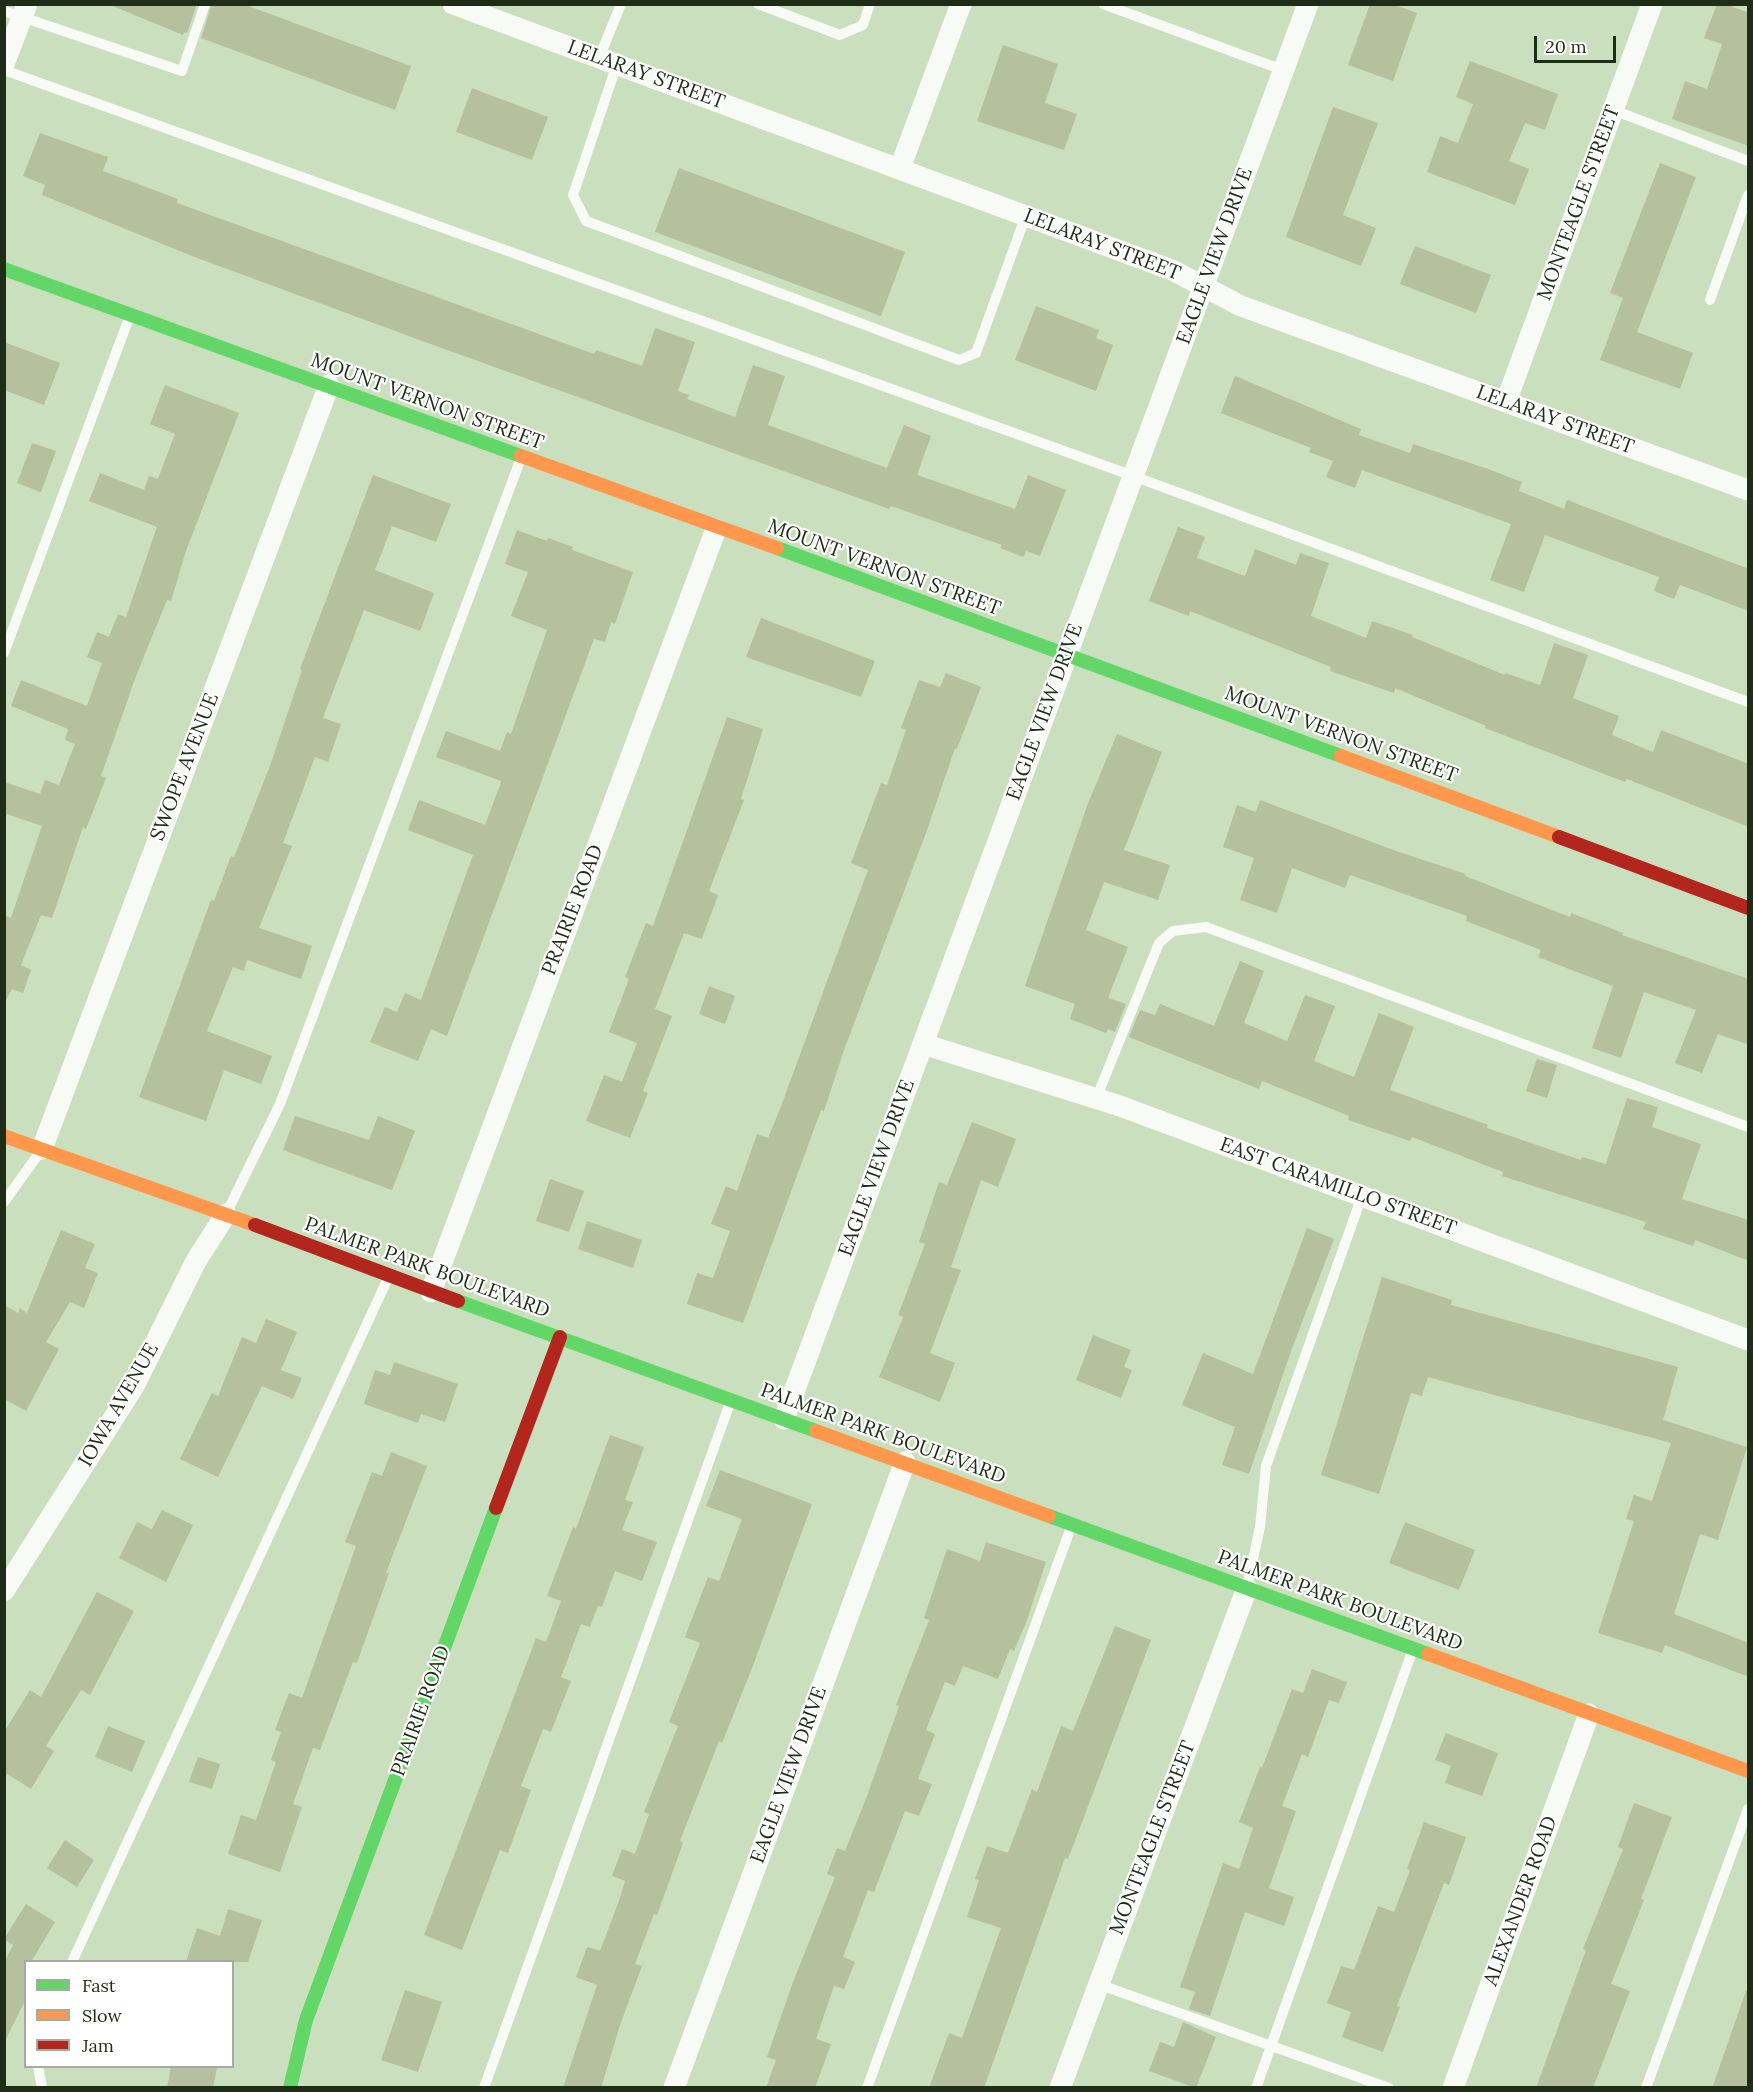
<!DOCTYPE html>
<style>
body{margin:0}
#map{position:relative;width:1753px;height:2092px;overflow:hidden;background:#cadfbd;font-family:Lora,serif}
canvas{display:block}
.frame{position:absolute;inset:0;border:6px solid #1f2d16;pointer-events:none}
.legend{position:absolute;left:24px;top:1960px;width:210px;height:108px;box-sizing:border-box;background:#fff;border:2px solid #a5aba2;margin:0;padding:8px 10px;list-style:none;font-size:18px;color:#1f2d16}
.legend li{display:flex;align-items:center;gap:12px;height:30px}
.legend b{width:30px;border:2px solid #a5aba2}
.scale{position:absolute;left:1534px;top:36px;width:82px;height:27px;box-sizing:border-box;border:3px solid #1f2d16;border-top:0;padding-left:8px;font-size:18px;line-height:21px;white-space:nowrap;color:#1f2d16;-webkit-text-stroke:4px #fff;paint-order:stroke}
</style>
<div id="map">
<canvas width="1753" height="2092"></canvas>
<div class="frame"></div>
<ul class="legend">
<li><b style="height:8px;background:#63d668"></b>Fast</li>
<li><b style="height:8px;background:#ff974d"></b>Slow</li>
<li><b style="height:8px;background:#b3261e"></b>Jam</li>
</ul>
<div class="scale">20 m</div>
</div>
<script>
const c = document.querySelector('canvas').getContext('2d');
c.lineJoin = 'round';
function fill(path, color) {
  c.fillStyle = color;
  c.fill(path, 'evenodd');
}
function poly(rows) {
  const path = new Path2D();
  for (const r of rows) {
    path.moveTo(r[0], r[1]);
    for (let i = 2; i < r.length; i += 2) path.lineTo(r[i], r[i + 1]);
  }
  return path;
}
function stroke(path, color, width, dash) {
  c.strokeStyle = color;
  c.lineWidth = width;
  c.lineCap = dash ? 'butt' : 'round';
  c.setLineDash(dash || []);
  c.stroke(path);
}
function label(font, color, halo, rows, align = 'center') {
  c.font = font + ' Lora,serif';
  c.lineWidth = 4.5;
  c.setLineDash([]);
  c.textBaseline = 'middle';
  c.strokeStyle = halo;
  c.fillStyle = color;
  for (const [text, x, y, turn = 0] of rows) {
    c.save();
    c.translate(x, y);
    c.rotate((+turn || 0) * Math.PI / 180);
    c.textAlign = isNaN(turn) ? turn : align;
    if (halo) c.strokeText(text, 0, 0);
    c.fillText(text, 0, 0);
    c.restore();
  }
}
const building = poly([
 [108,4,197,4,187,33,184,32,183,35],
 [212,4,243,4,411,66,395,110,201,38],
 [1370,4,1392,4,1417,13,1393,81,1348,65],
 [1717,4,1725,4,1749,13,1749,146,1672,119,1685,81,1707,89,1722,44,1704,38],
 [1003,45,1058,64,1045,103,1077,114,1064,150,977,121],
 [1470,61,1558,94,1545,130,1525,123,1509,161,1529,169,1515,205,1427,172,1440,136,1458,143,1473,104,1456,97],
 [472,88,548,117,532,160,456,132],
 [1333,107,1378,123,1343,215,1376,228,1361,266,1286,237],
 [40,133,108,157,103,171,178,199,177,203,594,354,596,350,642,366,655,328,695,342,678,391,689,395,687,399,735,417,753,365,785,376,768,425,887,468,904,425,931,436,917,475,1015,509,1028,475,1066,490,1040,556,1026,551,1023,557,1000,548,1002,545,891,506,889,509,425,342,192,256,42,195,45,185,23,176],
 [1660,163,1696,177,1637,332,1693,353,1680,389,1600,360,1623,298,1610,293],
 [679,168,905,252,881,316,655,232],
 [1415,246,1491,275,1476,313,1400,284],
 [1036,306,1099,330,1096,338,1113,345,1096,391,1015,360],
 [4,342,60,363,44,405,4,390],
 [1235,376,1361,429,1359,435,1410,453,1413,444,1488,469,1522,482,1519,491,1564,509,1567,500,1749,569,1749,611,1680,585,1674,599,1654,591,1659,577,1545,535,1524,592,1490,580,1511,524,1362,470,1355,488,1326,477,1333,461,1309,452,1311,448,1221,413],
 [165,385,239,413,186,551,171,601,167,600,136,676,101,776,106,778,86,829,83,827,52,918,41,915,21,965,31,970,23,993,12,989,4,1004,4,915,11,918,42,826,4,813,4,782,40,794,45,780,59,785,75,744,65,740,68,729,11,706,21,680,87,706,102,663,87,657,97,632,109,637,118,614,126,617,157,527,89,501,100,473,144,490,149,476,158,479,175,434,150,424],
 [32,443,56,451,41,492,17,483],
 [373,475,451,504,436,542,392,526,375,570,434,593,420,631,364,610,323,718,341,724,328,762,315,757,283,843,292,846,259,928,312,946,301,979,247,960,244,971,233,967,207,1031,272,1056,261,1084,224,1070,206,1121,139,1097,211,900,214,901,231,856,234,857,270,766,302,670,300,669],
 [1178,527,1205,537,1197,558,1245,576,1255,549,1296,565,1300,553,1329,563,1311,616,1366,638,1372,621,1413,635,1412,637,1505,675,1506,673,1540,685,1554,643,1588,655,1573,698,1619,716,1612,735,1653,752,1661,730,1749,764,1749,827,1627,779,1625,782,1485,728,1486,726,1395,688,1394,693,1330,671,1331,667,1190,611,1189,616,1149,601],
 [517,530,547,541,548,538,573,547,572,550,633,572,615,624,611,622,605,642,594,639,447,1036,431,1029,418,1061,370,1042,385,1007,397,1012,405,993,421,1000,473,855,408,830,419,800,485,825,500,785,501,781,436,757,446,731,500,751,507,732,511,734,547,630,511,616,528,572,505,564],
 [761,618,875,661,861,697,746,657],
 [946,673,981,687,957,749,955,748,926,833,844,1050,824,1111,821,1110,743,1323,687,1304,697,1273,713,1278,730,1231,711,1224,726,1186,737,1191,757,1134,768,1138,780,1109,868,870,851,863,881,783,887,785,906,730,901,728,919,680,940,687],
 [727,717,763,729,741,799,744,800,709,891,718,895,702,939,684,933,655,1009,672,1016,643,1091,648,1093,630,1138,586,1121,604,1075,622,1082,637,1043,609,1032,629,979,625,977,646,923,653,926],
 [1117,734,1162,752,1124,850,1170,865,1158,900,1104,882,1086,930,1128,947,1108,998,1126,1004,1115,1032,1108,1029,1106,1033,1070,1019,1075,1004,1025,986,1087,806],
 [1260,800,1396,851,1466,874,1465,876,1570,917,1571,913,1623,933,1622,935,1749,979,1749,1045,1718,1034,1702,1073,1675,1063,1696,1010,1644,992,1621,1058,1592,1048,1613,986,1538,957,1541,950,1466,921,1467,916,1350,875,1345,888,1292,868,1277,913,1240,900,1254,858,1223,847,1237,805,1256,812],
 [1240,961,1264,971,1244,1023,1287,1041,1305,995,1335,1006,1314,1061,1354,1077,1379,1013,1414,1027,1390,1090,1488,1125,1487,1128,1581,1160,1582,1157,1606,1164,1627,1098,1658,1107,1652,1127,1701,1144,1682,1199,1749,1220,1749,1261,1695,1240,1693,1246,1643,1229,1646,1222,1502,1176,1503,1172,1412,1137,1410,1141,1348,1120,1349,1116,1262,1081,1259,1089,1129,1037,1140,1010,1155,1015,1160,1004,1214,1026],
 [709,986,735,996,725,1024,699,1014],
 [1537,1059,1557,1065,1547,1098,1526,1091],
 [295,1116,369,1140,378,1116,415,1131,392,1190,283,1150],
 [972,1122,1016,1139,998,1187,981,1180,951,1267,961,1270,930,1353,955,1363,940,1402,879,1377,903,1317,898,1315,925,1244,919,1242,939,1182,947,1185],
 [550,1179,584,1191,569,1232,536,1221],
 [587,1221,642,1240,633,1268,578,1249],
 [1307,1228,1334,1239,1291,1351,1249,1474,1222,1465,1235,1427,1182,1405,1203,1353,1253,1374],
 [61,1230,95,1244,85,1268,98,1273,84,1308,70,1302,46,1342,59,1349,26,1411,4,1399,4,1305,18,1313,20,1308,27,1313],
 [1382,1277,1452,1300,1451,1305,1678,1367,1663,1420,1747,1447,1718,1540,1700,1534,1674,1614,1749,1643,1749,1677,1665,1645,1662,1653,1598,1633,1634,1521,1626,1519,1634,1495,1652,1501,1671,1443,1428,1377,1422,1396,1411,1393,1379,1494,1321,1475],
 [266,1319,297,1332,281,1370,302,1378,293,1399,262,1386,218,1477,180,1459,212,1393,218,1396,242,1337,256,1343],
 [1093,1335,1131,1350,1124,1367,1132,1370,1121,1398,1076,1380],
 [394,1362,458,1384,445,1422,421,1414,418,1423,364,1404,375,1370,390,1375],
 [610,1435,644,1447,625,1500,633,1502,622,1530,657,1542,642,1581,615,1571,602,1607,598,1606,590,1627,581,1624,561,1677,571,1681,551,1732,543,1729,521,1786,531,1790,508,1853,500,1850,462,1950,424,1935,536,1638,546,1642,561,1601,547,1596,573,1527,576,1529],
 [391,1452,427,1466,386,1573,389,1573,357,1663,353,1662,320,1750,313,1748,293,1804,302,1807,280,1872,228,1854,241,1815,256,1820,276,1762,271,1760,281,1732,275,1730,289,1693,302,1698,356,1546,345,1542,372,1472,382,1476],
 [720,1470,812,1504,754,1663,722,1743,719,1741,680,1841,683,1843,657,1915,654,1914,635,1964,642,1966,620,2025,601,2088,563,2088,597,1985,576,1977,587,1947,600,1951,619,1901,625,1881,612,1876,622,1849,635,1854,649,1814,644,1812,678,1726,669,1722,700,1643,685,1637,708,1577,719,1581,742,1519,706,1506],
 [162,1510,193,1525,166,1582,119,1558,137,1522,152,1529],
 [1405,1522,1475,1550,1459,1590,1389,1563],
 [986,1542,1046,1562,1027,1620,1014,1651,1010,1649,998,1679,963,1666,955,1686,945,1682,926,1730,935,1734,918,1779,932,1784,919,1816,905,1811,874,1892,868,1890,843,1957,855,1962,844,1989,834,1986,816,2039,831,2044,815,2088,766,2088,776,2060,767,2057,793,1982,835,1877,827,1874,837,1848,845,1851,867,1796,899,1706,896,1705,929,1620,924,1618,947,1549,980,1561],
 [97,1592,134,1611,90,1695,81,1690,46,1746,54,1751,31,1789,4,1772,4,1732,30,1690,41,1697],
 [1115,1626,1151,1640,1068,1859,1065,1858,984,2088,929,2088,949,2033,962,2038,1001,1928,967,1917,979,1880,975,1879,987,1846,1008,1853,1032,1789,1037,1792,1061,1726,1073,1731],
 [1312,1669,1347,1682,1339,1703,1329,1700,1308,1757,1302,1754,1282,1806,1296,1811,1269,1888,1294,1897,1284,1926,1245,1912,1210,2016,1189,2009,1195,1992,1180,1987,1223,1863,1239,1869,1253,1828,1239,1822,1260,1767,1262,1768,1292,1689,1303,1693],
 [108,1726,145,1741,132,1772,95,1757],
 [1446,1733,1498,1753,1482,1796,1445,1783,1451,1766,1435,1760],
 [198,1757,220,1764,212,1789,189,1782],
 [1634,1803,1672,1817,1641,1899,1644,1900,1611,1984,1630,1991,1593,2088,1536,2088,1586,1950,1583,1949,1623,1849,1618,1847],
 [1424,1822,1466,1837,1449,1885,1444,1883,1397,2006,1400,2007,1383,2052,1342,2037,1351,2012,1327,2003,1341,1966,1354,1970,1378,1906,1394,1912,1410,1870,1407,1869],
 [65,1840,94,1860,77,1887,47,1868],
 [26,1904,55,1922,31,1962,26,1962,26,1999,4,2043,4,1963,13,1945,4,1939],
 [228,1909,262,1920,248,1962,186,1962,197,1928,220,1936],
 [405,1990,442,2002,418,2072,381,2060],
 [1746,1991,1749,1991,1749,2088,1712,2088],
 [1183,2022,1216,2037,1196,2088,1149,2071,1160,2042,1174,2047],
 [171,2067,217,2067,213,2088,167,2088]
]);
const lane = poly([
 [758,4,840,35,863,25,870,4],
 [1103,4,1283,70],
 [4,11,182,71,205,4],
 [599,58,621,4],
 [617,64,573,195,586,221,959,360,976,353,1026,215],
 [4,70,1103,465,1748,702],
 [1613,110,1748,161],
 [1710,300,1748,195],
 [4,653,129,318],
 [1096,1099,1159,943,1173,931,1206,927,1748,1127],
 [4,1202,40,1152],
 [227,1212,280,1104,521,458],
 [1247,1587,1260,1527,1266,1466,1362,1196],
 [72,1962,389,1276],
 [1098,1984,1389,2088],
 [38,2066,42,2088],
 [484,2088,730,1403],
 [867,2088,1071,1527],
 [1256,2088,1413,1649],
 [1646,2088,1748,1809]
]);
const street = poly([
 [453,4,1172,270,1241,306,1748,490],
 [4,64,27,4],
 [900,168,961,4],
 [1506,402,1652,4],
 [923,1044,1120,1106,1748,1340],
 [42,1149,329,385],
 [431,1292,716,529],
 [784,1419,1308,4],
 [4,1591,134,1386,196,1261,226,1214],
 [674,2088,905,1462],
 [1060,2088,1247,1588],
 [1453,2088,1589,1714]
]);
const fast = poly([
 [4,269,521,456],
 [777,548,1341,756],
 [458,1301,816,1431],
 [1049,1516,1428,1654],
 [290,2088,306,2020,496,1508]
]);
const slow = poly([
 [521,456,777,548],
 [1341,756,1559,837],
 [4,1136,255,1225],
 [816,1431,1049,1516],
 [1428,1654,1748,1771]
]);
const jam = poly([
 [1559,837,1748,908],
 [255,1225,458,1301],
 [496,1508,560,1337]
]);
const streetNames = [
 ["LELARAY STREET",646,75,20],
 ["MONTEAGLE STREET",1579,203,-70],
 ["LELARAY STREET",1102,245,21],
 ["EAGLE VIEW DRIVE",1215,256,-70],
 ["MOUNT VERNON STREET",427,402,20],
 ["LELARAY STREET",1555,420,20],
 ["MOUNT VERNON STREET",884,568,20],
 ["EAGLE VIEW DRIVE",1045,712,-70],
 ["MOUNT VERNON STREET",1341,735,20],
 ["SWOPE AVENUE",185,767,-69],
 ["PRAIRIE ROAD",573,910,-69],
 ["EAGLE VIEW DRIVE",877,1168,-70],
 ["EAST CARAMILLO STREET",1338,1187,20],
 ["PALMER PARK BOULEVARD",427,1268,20],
 ["IOWA AVENUE",119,1405,-60],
 ["PALMER PARK BOULEVARD",883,1434,20],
 ["PALMER PARK BOULEVARD",1340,1601,20],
 ["PRAIRIE ROAD",421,1711,-70],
 ["EAGLE VIEW DRIVE",789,1775,-70],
 ["MONTEAGLE STREET",1153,1838,-69],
 ["ALEXANDER ROAD",1521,1901,-70]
];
fill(building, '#b4c09e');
stroke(lane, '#f7faf5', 10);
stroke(street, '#f7faf5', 21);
stroke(fast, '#63d668', 14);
stroke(slow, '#ff974d', 14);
stroke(jam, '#b3261e', 14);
label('20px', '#1f2d16', '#fff', streetNames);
</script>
